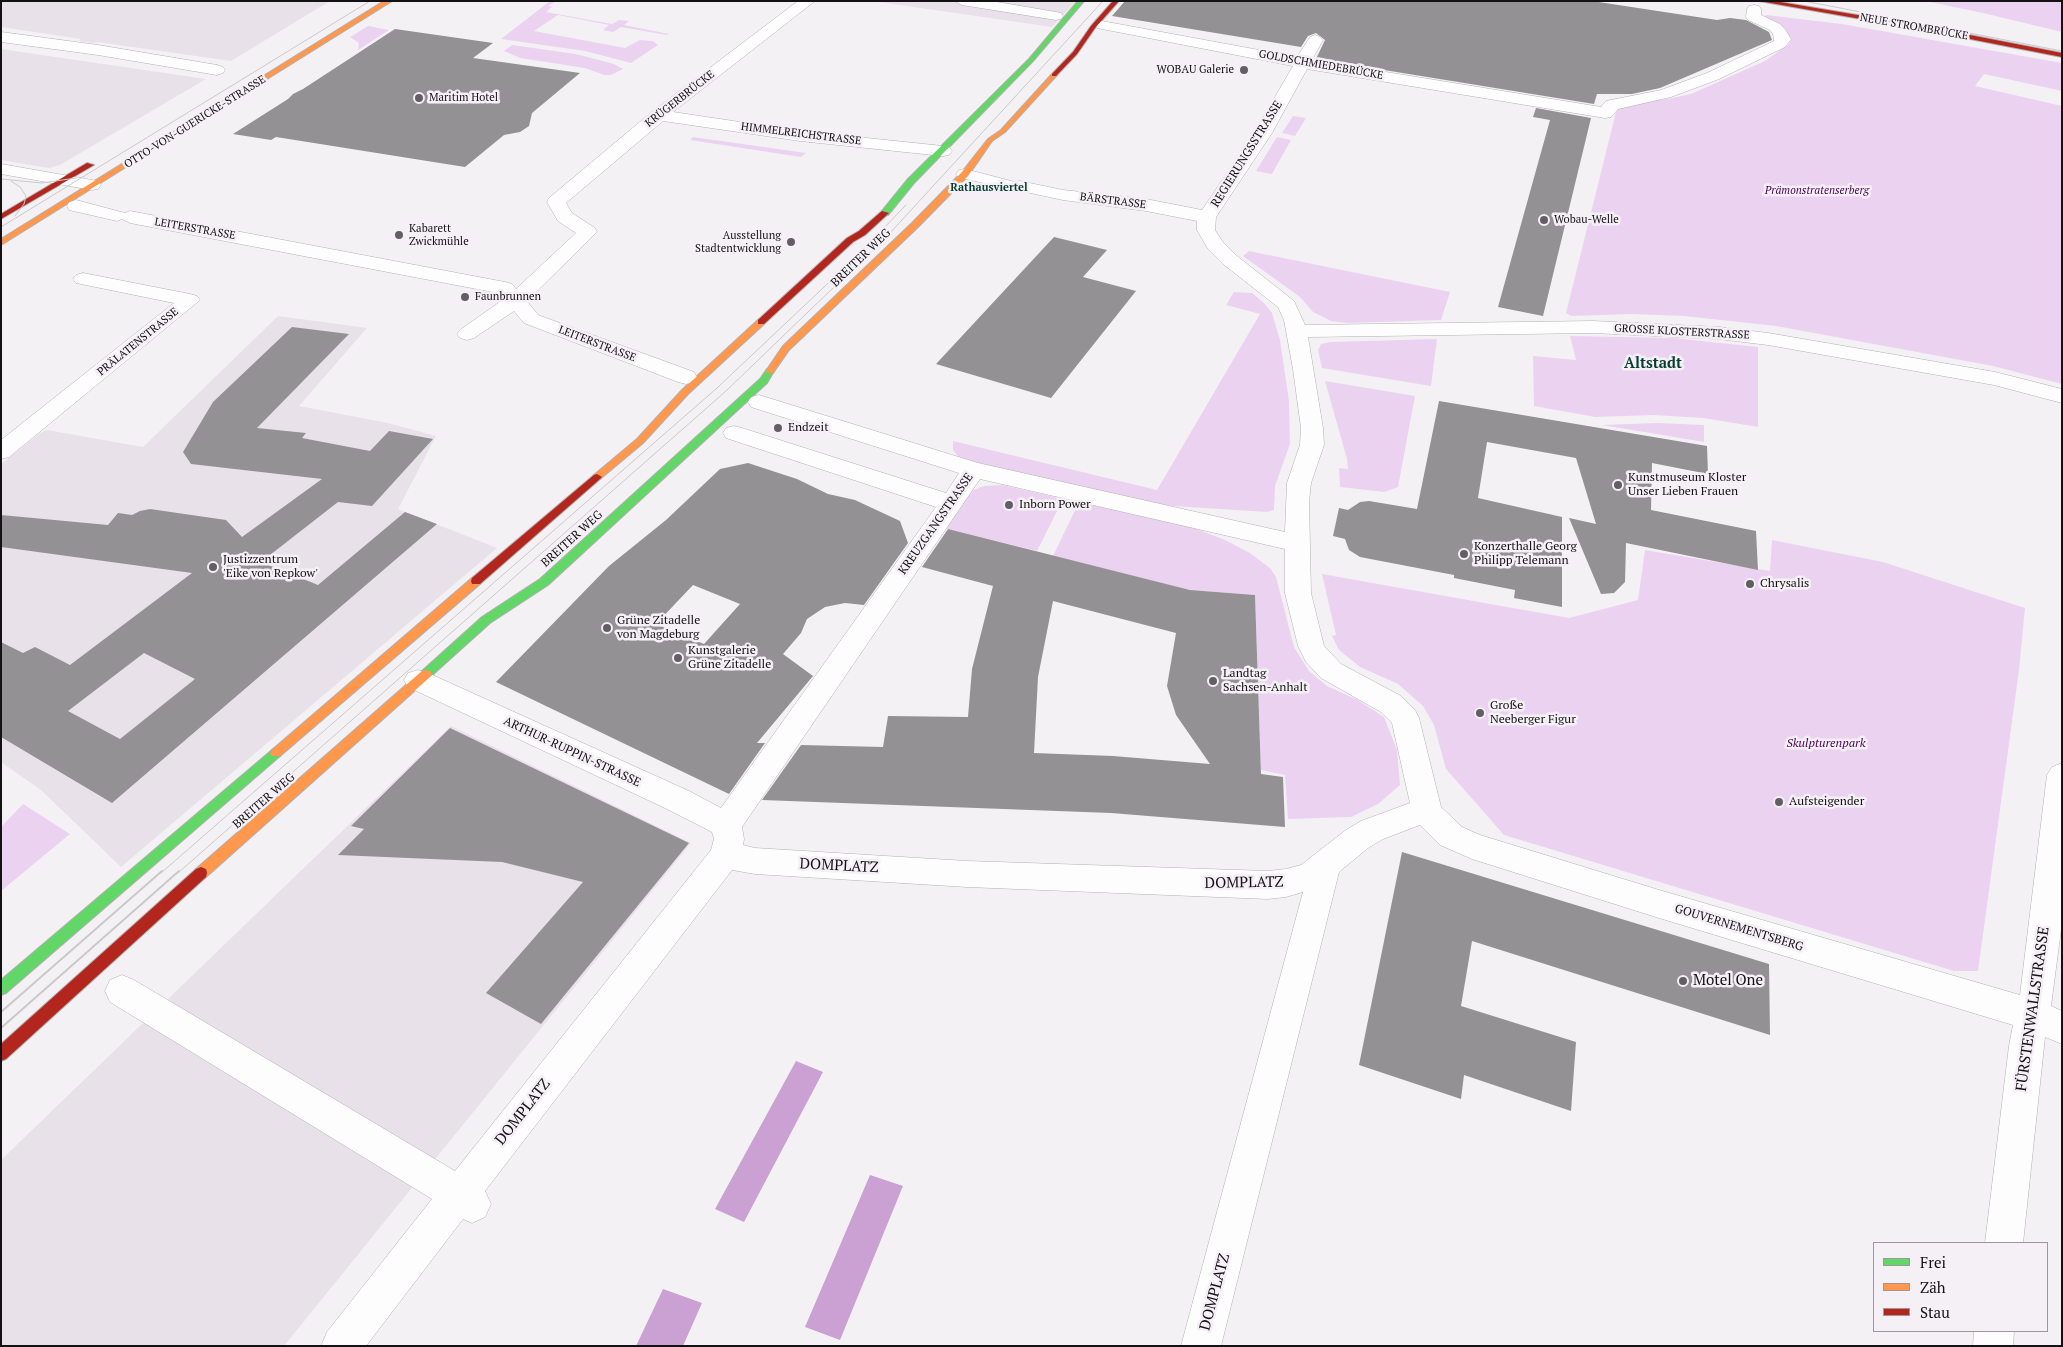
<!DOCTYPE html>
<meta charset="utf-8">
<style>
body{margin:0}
#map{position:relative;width:2063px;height:1347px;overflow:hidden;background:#f4f1f5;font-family:"PT Serif",serif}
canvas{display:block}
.frame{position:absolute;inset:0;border:2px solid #131113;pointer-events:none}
.legend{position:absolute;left:1873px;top:1242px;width:175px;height:90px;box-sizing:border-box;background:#f5f0f6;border:1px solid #9b979b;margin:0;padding:6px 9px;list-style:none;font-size:15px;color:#131113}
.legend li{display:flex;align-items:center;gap:10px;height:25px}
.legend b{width:25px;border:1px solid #9b979b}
</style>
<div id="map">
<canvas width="2063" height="1347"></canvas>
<div class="frame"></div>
<ul class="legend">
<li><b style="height:6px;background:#63d668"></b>Frei</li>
<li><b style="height:6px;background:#ff974d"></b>Zäh</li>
<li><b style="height:6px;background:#b3261e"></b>Stau</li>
</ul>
</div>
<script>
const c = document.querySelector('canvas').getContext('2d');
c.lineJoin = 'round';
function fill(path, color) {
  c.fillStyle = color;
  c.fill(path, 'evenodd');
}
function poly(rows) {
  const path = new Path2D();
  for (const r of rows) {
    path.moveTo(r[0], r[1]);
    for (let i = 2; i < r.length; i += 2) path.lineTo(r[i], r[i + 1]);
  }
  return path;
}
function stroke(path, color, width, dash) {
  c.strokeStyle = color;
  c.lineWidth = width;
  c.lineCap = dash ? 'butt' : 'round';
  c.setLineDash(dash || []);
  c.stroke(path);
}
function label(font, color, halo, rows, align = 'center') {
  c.font = font + ' "PT Serif",serif';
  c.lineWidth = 5;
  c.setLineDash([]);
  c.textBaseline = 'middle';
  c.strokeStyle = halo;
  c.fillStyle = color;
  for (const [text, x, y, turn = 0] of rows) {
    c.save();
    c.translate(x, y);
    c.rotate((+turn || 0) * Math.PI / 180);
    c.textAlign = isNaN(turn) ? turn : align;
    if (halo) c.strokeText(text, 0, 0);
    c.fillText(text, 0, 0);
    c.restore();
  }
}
const built = poly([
 [330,1,231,61,97,42,94,43,79,41,81,39,1,27,2,1],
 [872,1,1076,1,1052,27],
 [1,49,206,79,60,165,49,168,1,160],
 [278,316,367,328,299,406,388,423,436,436,398,509,497,548,121,867,41,790,1,762,1,464,40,433,47,430,143,447],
 [451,726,691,843,284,1346,1,1346,1,1160]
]);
const green = poly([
 [550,1,556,1,548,6,552,7,546,12,612,24,619,20,629,21,624,25,669,34,667,35,621,27,613,32,603,30,609,25,558,15,534,31,625,48,640,40,653,41,658,45,631,63,585,51,501,39],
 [1925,1,2062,1,2062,32,1983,13],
 [1766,15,1842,24,2062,63,2062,91,1984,74,1975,86,2062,106,2062,384,1993,366,1776,326,1684,316,1632,314,1571,316,1566,313,1616,112,1624,103,1667,99,1691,94,1765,61,1789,44,1791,39,1784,28,1764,18],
 [368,26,389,30,358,50,359,43,350,37],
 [512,45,576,54,614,64,623,69,611,75,604,75,585,68,520,58,504,51],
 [1293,116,1306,118,1295,136,1282,133],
 [693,137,806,153,801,157,690,140],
 [1277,137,1291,140,1272,174,1256,171],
 [1249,251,1450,292,1441,320,1348,323,1331,321,1313,312,1300,297,1243,256],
 [1234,292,1252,293,1264,303,1272,313,1280,340,1289,401,1290,444,1275,486,1274,510,1267,512,1173,506,1135,500,960,459,953,450,953,441,1157,490,1260,314,1226,305],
 [1570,336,1674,338,1758,347,1758,427,1703,418,1654,415,1595,417,1534,406,1533,356,1576,360],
 [1437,339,1431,386,1322,368,1318,350,1321,344,1330,342],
 [1325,381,1415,396,1398,487,1384,492,1340,487,1339,468,1348,469,1347,459],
 [1658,423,1704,425,1704,442,1602,425],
 [1002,485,1063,499,1037,551,939,527,968,492,984,486],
 [1079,502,1194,528,1225,540,1250,553,1270,568,1276,577,1294,647,1309,671,1327,686,1358,700,1384,717,1397,750,1400,785,1378,804,1351,817,1288,819,1285,775,1261,770,1255,595,1202,591,1201,593,1053,556],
 [1772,540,1883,562,2025,608,2019,670,1978,971,1954,971,1504,835,1446,769,1434,725,1423,706,1398,684,1360,667,1339,650,1332,636,1336,635,1322,574,1569,618,1638,600,1645,550,1770,571],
 [23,804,70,834,1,891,1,827]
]);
const water = poly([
 [796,1061,823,1072,744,1222,715,1209],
 [870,1175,903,1186,840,1340,805,1327],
 [663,1289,702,1303,683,1346,636,1346]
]);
const building = poly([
 [1125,1,1592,1,1717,20,1730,18,1746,20,1769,32,1772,40,1660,88,1632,94,1597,94,1594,104,1316,59,1325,40,1316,33,1308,36,1301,47,1112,16],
 [395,29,493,43,473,58,580,73,532,113,529,126,520,132,504,135,465,167,276,137,271,140,233,134,288,99,293,94,303,89],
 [1536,108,1591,118,1543,316,1498,307,1550,120,1533,117],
 [1054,237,1107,250,1083,277,1136,291,1051,398,936,364],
 [292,327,349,334,257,428,306,433,302,438,370,451,389,431,433,439,372,506,338,502,261,562,318,585,405,512,437,524,112,803,1,737,1,642,23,653,35,647,70,665,192,573,1,547,1,515,108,525,118,513,132,515,140,511,150,509,226,520,242,537,322,479,191,464,183,452,213,402],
 [144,653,195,679,120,739,68,711],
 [1439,401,1707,446,1708,474,1652,463,1651,510,1756,531,1758,570,1626,543,1625,582,1614,593,1601,594,1569,518,1596,524,1576,458,1487,442,1478,498,1562,517,1562,607,1514,598,1515,590,1454,578,1454,575,1360,557,1349,550,1345,539,1333,536,1339,508,1348,510,1360,502,1369,501,1417,509],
 [748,463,797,479,828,494,855,500,900,521,908,543,864,605,845,603,825,607,807,619,801,633,783,654,813,676,757,743,765,743,729,794,496,682,609,566,666,520,720,469],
 [693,585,740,604,704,644,656,624],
 [948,529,1190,590,1255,595,1261,774,1283,777,1285,827,1111,813,762,800,801,745,883,747,888,716,968,717,972,669,993,586,922,567],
 [1053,601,1176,633,1167,686,1176,715,1210,764,1113,756,1034,753,1038,677],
 [450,728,689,843,541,1024,486,993,583,882,502,862,338,855,364,829,351,826],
 [1402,852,1769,964,1770,1035,1472,941,1461,1006,1576,1042,1571,1111,1464,1075,1461,1099,1359,1065]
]);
const street = poly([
 [798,1,815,1,673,112,800,131,943,146,949,147,952,151,949,155,943,156,800,141,663,121,566,203,572,213,595,228,597,232,527,301,538,315,694,372,697,377,694,382,686,384,678,382,524,323,514,311,474,338,467,340,460,338,457,334,460,330,504,299,498,293,130,223,122,219,117,221,69,210,67,206,69,202,76,200,125,213,130,211,505,282,512,284,516,289,576,233,558,221,547,202,549,198,653,111,798,1],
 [955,1,991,1,1056,12,1061,13,1063,16,1061,19,1056,20,962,5,955,1],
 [1754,5,1759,6,1761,9,1761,15,1780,24,1785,29,1791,39,1785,47,1719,79,1671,97,1618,109,1611,117,1605,118,1307,69,1272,133,1216,217,1215,230,1223,242,1237,256,1294,301,1305,325,1593,321,1719,327,1768,333,1995,372,2062,389,2062,403,1994,385,1768,345,1719,339,1593,333,1308,337,1323,428,1324,445,1311,483,1309,502,1311,593,1324,646,1341,664,1401,696,1415,710,1419,718,1441,807,1462,827,1480,835,1659,890,2020,995,2047,775,2052,767,2062,763,2062,922,2051,1006,2062,1011,2062,1044,2045,1037,2023,1243,1985,1243,2009,1046,2013,1025,1659,918,1472,859,1440,845,1420,825,1383,839,1368,848,1339,872,1221,1346,1181,1346,1303,892,1286,897,1268,899,967,887,755,874,732,870,485,1191,491,1204,485,1217,472,1223,463,1219,366,1346,321,1346,327,1332,432,1199,110,1002,105,991,110,980,122,975,134,980,455,1171,711,850,714,839,712,832,667,809,408,687,404,680,408,673,418,670,428,673,689,791,721,808,936,507,726,438,723,433,726,428,734,426,742,428,946,493,959,473,751,407,748,402,751,397,759,395,978,463,1285,532,1287,483,1300,445,1301,428,1293,369,1284,320,1278,307,1223,264,1208,249,1197,230,1197,221,1146,211,1063,200,965,179,959,178,956,174,959,170,965,169,1015,182,1020,181,1063,190,1146,199,1202,210,1254,133,1293,66,1102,29,1097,28,1095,25,1097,22,1102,21,1297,57,1310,37,1315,35,1320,37,1323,40,1312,60,1601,107,1606,101,1661,90,1707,73,1774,41,1773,34,1770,30,1748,20,1746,17,1747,9,1749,6,1754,5],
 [980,479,1285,549,1285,593,1298,646,1306,662,1321,678,1381,712,1392,723,1410,803,1361,821,1346,830,1301,865,1286,869,1268,871,967,861,755,848,743,845,744,839,742,827,980,479],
 [1,32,98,45,217,65,223,67,225,70,223,73,217,75,98,55,1,42,1,32],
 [1,164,92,180,98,181,101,185,98,189,92,190,1,174,1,164],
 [83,273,190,294,197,296,200,300,9,457,1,459,1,440,174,303,76,283,73,279,76,275,83,273],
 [1974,1331,2014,1331,2013,1346,1973,1346,1974,1331]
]);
const fast = poly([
 [1078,1,1084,1,1033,61,914,183,888,215,882,215,882,211,908,179,1029,59,1078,1],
 [770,368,774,371,767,383,548,585,490,623,430,677,422,677,420,674,422,671,482,617,540,579,760,379,767,369,770,368],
 [276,748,280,750,282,753,280,756,6,993,1,995,1,980,272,750,276,748]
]);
const slow = poly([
 [384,1,392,1,1,245,1,239,384,1],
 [1052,74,1057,75,1005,132,992,141,968,176,918,227,789,350,773,373,767,373,766,371,783,346,912,223,962,172,988,139,1001,130,1052,74],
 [761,319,764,320,764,324,688,394,643,443,600,479,594,479,592,477,594,475,637,439,682,390,758,320,761,319],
 [476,577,481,581,480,584,280,756,272,756,270,753,272,750,472,578,476,577],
 [426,670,430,671,432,674,430,677,206,877,201,879,196,877,195,873,196,869,422,671,426,670]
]);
const jam = poly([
 [1113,1,1119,1,1095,28,1077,54,1056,76,1052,76,1052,74,1073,52,1091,26,1113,1],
 [1759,1,1774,1,1929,27,2062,53,2062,57,1929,31,1759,1],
 [87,163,94,165,1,219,1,214,87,163],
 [882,211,889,213,865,235,853,242,764,324,758,324,758,320,847,238,859,231,882,211],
 [597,474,602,477,600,479,480,584,472,584,471,581,472,578,594,475,597,474],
 [201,867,206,869,207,873,206,877,6,1059,1,1061,1,1044,196,869,201,867]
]);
const tramFar1 = poly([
 [1804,1,2062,51],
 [1,179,42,183,76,178],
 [11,181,20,187,26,196,24,204,15,216],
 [1,227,370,1],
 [161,873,717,388,858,255,906,205],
 [178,873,726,391,890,233,1103,1]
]);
const tram = poly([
 [1,1012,162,871],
 [1,1028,179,871]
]);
const markers = [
 [1244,70,5,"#625f62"],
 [419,98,5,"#625f62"],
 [1544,220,5,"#625f62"],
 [399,235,5,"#625f62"],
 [791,242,5,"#625f62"],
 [465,297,5,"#625f62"],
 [778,428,5,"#625f62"],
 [1618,485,5,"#625f62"],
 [1009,505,5,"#625f62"],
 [1464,554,5,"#625f62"],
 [213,567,5,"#625f62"],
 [1750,584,5,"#625f62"],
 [607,628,5,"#625f62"],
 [678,658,5,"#625f62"],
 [1213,681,5,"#625f62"],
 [1480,713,5,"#625f62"],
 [1779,802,5,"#625f62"],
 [1683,981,5,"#625f62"]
];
const farStreetnames = [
 ["NEUE STROMBRÜCKE",1914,27,10],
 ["GOLDSCHMIEDEBRÜCKE",1321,65,10],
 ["KRÜGERBRÜCKE",680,99,-38],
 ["OTTO-VON-GUERICKE-STRASSE",195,122,-32],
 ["HIMMELREICHSTRASSE",801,134,7],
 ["BÄRSTRASSE",1113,201,7],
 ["LEITERSTRASSE",195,229,10],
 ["GROSSE KLOSTERSTRASSE",1682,332,3],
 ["PRÄLATENSTRASSE",138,342,-39],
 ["LEITERSTRASSE",597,344,21]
];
const farPoinames = [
 ["WOBAU Galerie",1234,70,"right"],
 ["Maritim Hotel",429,98],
 ["Wobau-Welle",1554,220],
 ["Kabarett",409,229],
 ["Zwickmühle",409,242],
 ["Ausstellung",781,236,"right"],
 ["Stadtentwicklung",781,249,"right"],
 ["Faunbrunnen",475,297]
];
const farNeighbourhoodnames = [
 ["Rathausviertel",989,188]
];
const farParknames = [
 ["Prämonstratenserberg",1817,191]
];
const streetNames = [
 ["REGIERUNGSSTRASSE",1247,154,-58],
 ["BREITER WEG",861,258,-44],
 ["KREUZGANGSTRASSE",936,524,-55],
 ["BREITER WEG",572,539,-42],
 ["ARTHUR-RUPPIN-STRASSE",572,752,25],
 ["BREITER WEG",264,801,-41],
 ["GOUVERNEMENTSBERG",1739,928,17]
];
const poiNames = [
 ["Endzeit",788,428],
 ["Kunstmuseum Kloster",1628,478],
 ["Unser Lieben Frauen",1628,492],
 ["Inborn Power",1019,505],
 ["Konzerthalle Georg",1474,547],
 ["Philipp Telemann",1474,561],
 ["Justizzentrum",223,560],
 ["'Eike von Repkow'",223,574],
 ["Chrysalis",1760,584],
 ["Grüne Zitadelle",617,621],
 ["von Magdeburg",617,635],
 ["Kunstgalerie",688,651],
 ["Grüne Zitadelle",688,665],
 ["Landtag",1223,674],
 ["Sachsen-Anhalt",1223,688],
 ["Große",1490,706],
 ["Neeberger Figur",1490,720],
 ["Aufsteigender",1789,802]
];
const parkNames = [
 ["Skulpturenpark",1826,744]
];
const farDistrictnames = [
 ["Altstadt",1653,364]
];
const nearStreetnames = [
 ["DOMPLATZ",839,866,3],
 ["DOMPLATZ",1244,883,-1],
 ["FÜRSTENWALLSTRASSE",2033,1009,-82],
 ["DOMPLATZ",523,1112,-52],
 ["DOMPLATZ",1215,1292,-75]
];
const nearPoinames = [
 ["Motel One",1693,981]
];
fill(built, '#e8e1e9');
fill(green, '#ecd2f1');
fill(water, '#caa1d2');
fill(building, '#949194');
stroke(street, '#b2b0b2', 1);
stroke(fast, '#b2b0b2', 2);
stroke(slow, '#b2b0b2', 2);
stroke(jam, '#b2b0b2', 2);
fill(street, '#fdfdfe');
fill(fast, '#63d668');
fill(slow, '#ff974d');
fill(jam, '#b3261e');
stroke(tramFar1, '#cac9ca', 1);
stroke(tram, '#cac9ca', 2);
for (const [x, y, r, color] of markers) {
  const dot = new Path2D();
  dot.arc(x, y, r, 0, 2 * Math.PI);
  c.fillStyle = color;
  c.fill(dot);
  stroke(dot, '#f5f0f6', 2);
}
label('11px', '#131113', '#f5f0f6', farStreetnames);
label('11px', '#131113', '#f5f0f6', farPoinames, 'left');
label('bold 11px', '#053d2f', '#f5f0f6', farNeighbourhoodnames);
label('italic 11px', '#4d015a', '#f5f0f6', farParknames);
label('12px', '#131113', '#f5f0f6', streetNames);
label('12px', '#131113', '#f5f0f6', poiNames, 'left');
label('italic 12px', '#4d015a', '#f5f0f6', parkNames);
label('bold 15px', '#053d2f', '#f5f0f6', farDistrictnames);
label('15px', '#131113', '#f5f0f6', nearStreetnames);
label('15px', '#131113', '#f5f0f6', nearPoinames, 'left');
</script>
